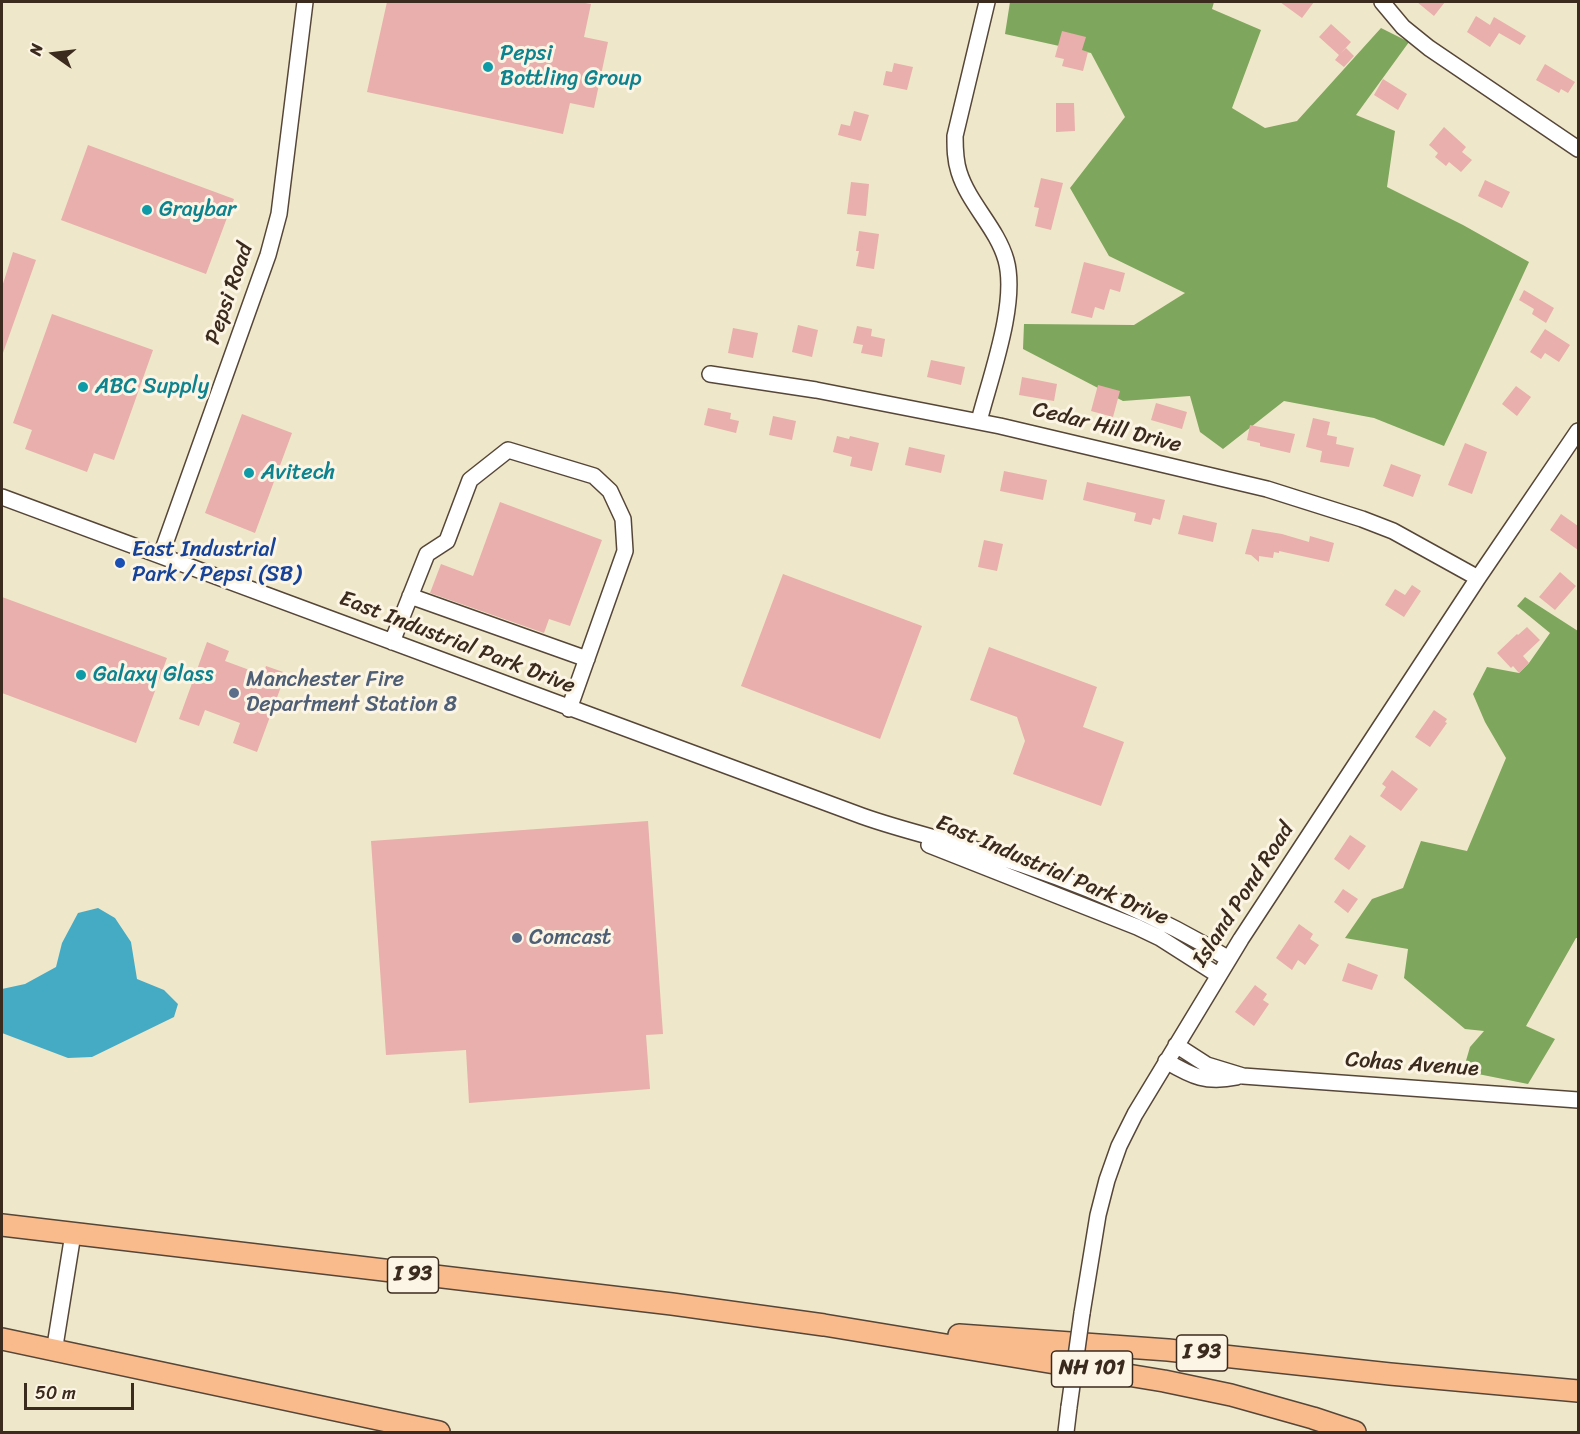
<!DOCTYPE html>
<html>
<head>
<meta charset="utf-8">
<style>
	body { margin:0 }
	#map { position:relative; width:1580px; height:1434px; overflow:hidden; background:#efe7c9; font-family:Sriracha,sans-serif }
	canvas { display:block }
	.frame { position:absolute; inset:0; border:3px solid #3b2a1e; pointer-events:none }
	.north { position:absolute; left:24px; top:24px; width:60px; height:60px; -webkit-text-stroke:4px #fcf5e5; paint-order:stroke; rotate:284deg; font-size:16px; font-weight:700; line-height:24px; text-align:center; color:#3b2a1e }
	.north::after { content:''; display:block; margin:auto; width:21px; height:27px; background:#3b2a1e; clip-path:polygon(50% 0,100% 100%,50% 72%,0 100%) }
	.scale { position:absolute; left:24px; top:1383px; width:110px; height:27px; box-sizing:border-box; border:3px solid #3b2a1e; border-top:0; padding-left:8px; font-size:18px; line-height:21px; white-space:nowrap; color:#3b2a1e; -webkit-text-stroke:4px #fcf5e5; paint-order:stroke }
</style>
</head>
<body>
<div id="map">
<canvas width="1580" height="1434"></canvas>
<div class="frame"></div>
<div class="north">N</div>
<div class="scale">50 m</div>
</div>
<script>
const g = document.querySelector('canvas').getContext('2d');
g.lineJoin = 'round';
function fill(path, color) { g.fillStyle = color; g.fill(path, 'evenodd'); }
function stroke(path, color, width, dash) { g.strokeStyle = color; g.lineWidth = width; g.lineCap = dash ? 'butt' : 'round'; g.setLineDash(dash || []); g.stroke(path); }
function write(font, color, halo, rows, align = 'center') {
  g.font = font + ' Sriracha,sans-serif'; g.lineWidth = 6; g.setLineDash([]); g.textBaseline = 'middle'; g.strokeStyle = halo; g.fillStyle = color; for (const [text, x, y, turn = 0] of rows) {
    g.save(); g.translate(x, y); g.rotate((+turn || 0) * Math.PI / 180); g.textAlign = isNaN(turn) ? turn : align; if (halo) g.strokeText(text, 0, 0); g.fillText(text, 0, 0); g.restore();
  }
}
fill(new Path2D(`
	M1010,2H1214L1212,9L1261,30L1232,108L1265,128L1297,121L1381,28L1409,42L1356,115L1395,131L1387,187L1463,225L1529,262L1444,446L1374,418L1284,401L1223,449L1200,432L1190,396L1123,401L1023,349L1024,324L1134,325L1185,293L1109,256L1070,188L1125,117L1091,53L1005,34Z
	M1525,597L1578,631V938H1576L1526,1026L1555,1039L1528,1084L1463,1071L1470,1047L1484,1031L1465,1029L1404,978L1408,949L1345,938L1372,899L1403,888L1421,841L1467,851L1506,758L1485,722L1473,694L1487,667L1519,673L1529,663L1550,633L1517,606Z`), '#7ea65d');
fill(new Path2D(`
	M98,908L115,918L131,942L137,979L164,990L178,1004L174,1017L92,1057L68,1058L2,1033V989L25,984L56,967L62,943L78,913Z`), '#45abc5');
fill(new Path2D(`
	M387,2H579L591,4L584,37L608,42L594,108L570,103L563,134L367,92Z
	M1280,2H1314L1302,18Z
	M1417,2H1445L1434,16Z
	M1476,16L1490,25L1494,17L1526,36L1520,45L1499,33L1490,47L1467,32Z
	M1331,24L1351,42L1341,53L1346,48L1354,56L1344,67L1335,60L1339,55L1319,37Z
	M1062,31L1086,37L1082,50L1088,52L1083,71L1062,66L1064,59L1055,57Z
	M894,63L913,67L907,90L883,85L886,71L892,72Z
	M1545,64L1575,82L1568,93L1561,89L1559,93L1536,80Z
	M1383,79L1407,94L1398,110L1374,95Z
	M1056,103H1074L1075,131L1056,132Z
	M854,111L869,115L861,141L838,135L841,124L850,126Z
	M1444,127L1466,147L1462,152L1472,160L1461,172L1449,162L1446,166L1435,157L1438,153L1429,145Z
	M88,145L234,199L206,274L61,220Z
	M1041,178L1063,183L1051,230L1035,226L1039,208L1034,207Z
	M1485,180L1510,192L1502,208L1478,196Z
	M851,182L869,184L866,216L847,214Z
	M859,231L879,234L874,269L856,266L859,251H856Z
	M13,252L36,260L3,353H2V287Z
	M1084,262L1125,273L1120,292L1110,289L1104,310L1095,307L1092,318L1071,313Z
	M1524,290L1554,308L1546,323L1532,314L1534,309L1519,300Z
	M52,314L153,350L114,460L94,453L87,472L25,449L32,430L13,423Z
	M798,325L818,330L812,357L792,352Z
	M857,326L872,329L871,336L885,339L882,357L861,353L863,345L853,343Z
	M733,328L758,333L753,358L728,353Z
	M1545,329L1570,345L1559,362L1545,353L1541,359L1530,352Z
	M931,360L965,367L961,385L927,377Z
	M1022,377L1057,384L1054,401L1019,395Z
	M1098,385L1120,391L1113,417L1091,411Z
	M1516,386L1531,397L1517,416L1502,404Z
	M1156,403L1187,412L1182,429L1151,420Z
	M708,408L731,413L730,419L739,421L736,433L704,425Z
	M242,414L292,433L255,533L205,513Z
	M773,416L796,421L792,440L769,435Z
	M1313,418L1330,422L1327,435L1337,437L1336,444L1354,448L1349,467L1320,462L1322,451L1306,447Z
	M1250,425L1295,434L1290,453L1260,446V443L1247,440Z
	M837,436L849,439L850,436L879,443L872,471L850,466L852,457L833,452Z
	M1465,443L1487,452L1472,494L1448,485Z
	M909,447L945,455L941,473L905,465Z
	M1391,464L1421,475L1413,497L1383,486Z
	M1004,471L1047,480L1043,500L1000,491Z
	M1087,482L1165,500L1160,520L1153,518L1151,525L1134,521L1136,513L1083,500Z
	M500,502L602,540L570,626L549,619L544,633L430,593L441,564L473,576Z
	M1561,514L1578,526V550L1550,530Z
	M1183,515L1217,523L1213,542L1178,534Z
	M1252,529L1282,534L1309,542L1310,536L1334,543L1329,562L1279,551V553L1274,552L1273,558L1259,556V562L1251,555L1245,554Z
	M984,540L1003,544L997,571L978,567Z
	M1560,572L1576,586L1555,610L1539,597Z
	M783,574L922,626L880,739L741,686Z
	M1412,585L1421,591L1404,617L1385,605L1395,589L1405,595Z
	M2,597L167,658L136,743L2,693Z
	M1527,627L1540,640L1523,656L1529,663L1519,673L1513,666L1511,668L1497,653L1517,634L1518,635Z
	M207,642L229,651L225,661L263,675L266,666L286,673L257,752L233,743L240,723L205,710L199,726L179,719Z
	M989,647L1097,687L1083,727L1124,742L1101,806L1013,774L1025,741L1017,717L970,700Z
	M1434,710L1447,719L1445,722L1447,723L1430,747L1415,737Z
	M1392,770L1418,789L1401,811L1380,796L1386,787L1382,784Z
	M648,821L663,1034L646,1035L650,1089L469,1103L466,1050L386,1055L371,841Z
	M1350,835L1366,846L1349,870L1334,859Z
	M1343,889L1358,899L1348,913L1334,902Z
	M1299,924L1313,934L1310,939L1319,945L1305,965L1298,960L1292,970L1276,958Z
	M1348,963L1378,975L1372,990L1342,981Z
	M1255,985L1267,994L1263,1000L1269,1004L1254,1026L1235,1012Z`), '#e8afac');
const minor = new Path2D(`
	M1382,2L1403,27L1429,48L1578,149
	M710,374L816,390L1000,426L1267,489L1362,519L1393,531L1478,578
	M979,421C990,378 1018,303 1006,260C997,228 969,204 959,172C955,160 955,148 955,136L987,2
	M2,497C289,601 574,712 862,816C904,831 947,840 990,854C1073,880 1154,913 1229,959
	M161,555L268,255L279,214L305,2
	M410,596L587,659
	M392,642L427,554L447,541L470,480L508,450L594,476L610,491L623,519L625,551L569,709
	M929,845L1137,927L1160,938L1218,975
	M1176,1045L1207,1065L1243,1076L1578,1100
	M1166,1061C1193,1077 1206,1083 1237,1077
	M1082,1313L1098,1215L1107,1180L1119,1146L1135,1114L1241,939L1478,578L1578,431
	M54,1352L73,1234
	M1066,1432L1069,1407`);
const highway = new Path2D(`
	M2,1225L672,1304L824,1325L1164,1381L1231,1395L1313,1418L1355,1432
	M959,1335L1168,1350L1390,1374L1578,1391
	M2,1339L439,1432`);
stroke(minor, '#564638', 18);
stroke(highway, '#564638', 24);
stroke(minor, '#fff', 15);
stroke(highway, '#fabb8c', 21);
const minorBridge = new Path2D(`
	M1069,1407L1082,1313`);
stroke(minorBridge, '#564638', 18, []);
stroke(minorBridge, '#fff', 15);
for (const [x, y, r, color] of [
	[488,67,6,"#0f9aa8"],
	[147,210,6,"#0f9aa8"],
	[83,387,6,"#0f9aa8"],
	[249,473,6,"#0f9aa8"],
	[120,563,6,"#1a4fb4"],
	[81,675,6,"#0f9aa8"],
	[234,693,6,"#5c6f8a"],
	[517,938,6,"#5c6f8a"]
]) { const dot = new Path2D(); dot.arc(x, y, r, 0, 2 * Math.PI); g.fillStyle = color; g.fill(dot); stroke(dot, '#fcf5e5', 2); }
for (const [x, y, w] of [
	[413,1275,51],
	[1202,1353,51],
	[1092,1369,81]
]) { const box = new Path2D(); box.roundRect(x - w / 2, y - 18, w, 36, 4.5); g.fillStyle = '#fcf5e5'; g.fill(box); stroke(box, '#3b2a1e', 1.5); }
write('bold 21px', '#3b2a1e', null, [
	["I 93",413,1275],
	["I 93",1202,1353],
	["NH 101",1092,1369]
]);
write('22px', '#0d838f', '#fcf5e5', [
	["Pepsi",500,54],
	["Bottling Group",500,79],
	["Graybar",159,210],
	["ABC Supply",95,387],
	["Avitech",261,473],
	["Galaxy Glass",93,675]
], 'left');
write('22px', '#3b2a1e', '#fcf5e5', [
	["Pepsi Road",230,294,-71],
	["Cedar Hill Drive",1107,428,14],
	["East Industrial Park Drive",457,643,21],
	["East Industrial Park Drive",1052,871,23],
	["Island Pond Road",1244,895,-57],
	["Cohas Avenue",1412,1065,4]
]);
write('22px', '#164399', '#fcf5e5', [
	["East Industrial",132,550],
	["Park / Pepsi (SB)",132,575]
], 'left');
write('22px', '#4e5e75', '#fcf5e5', [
	["Manchester Fire",246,680],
	["Department Station 8",246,705],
	["Comcast",529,938]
], 'left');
</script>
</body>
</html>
